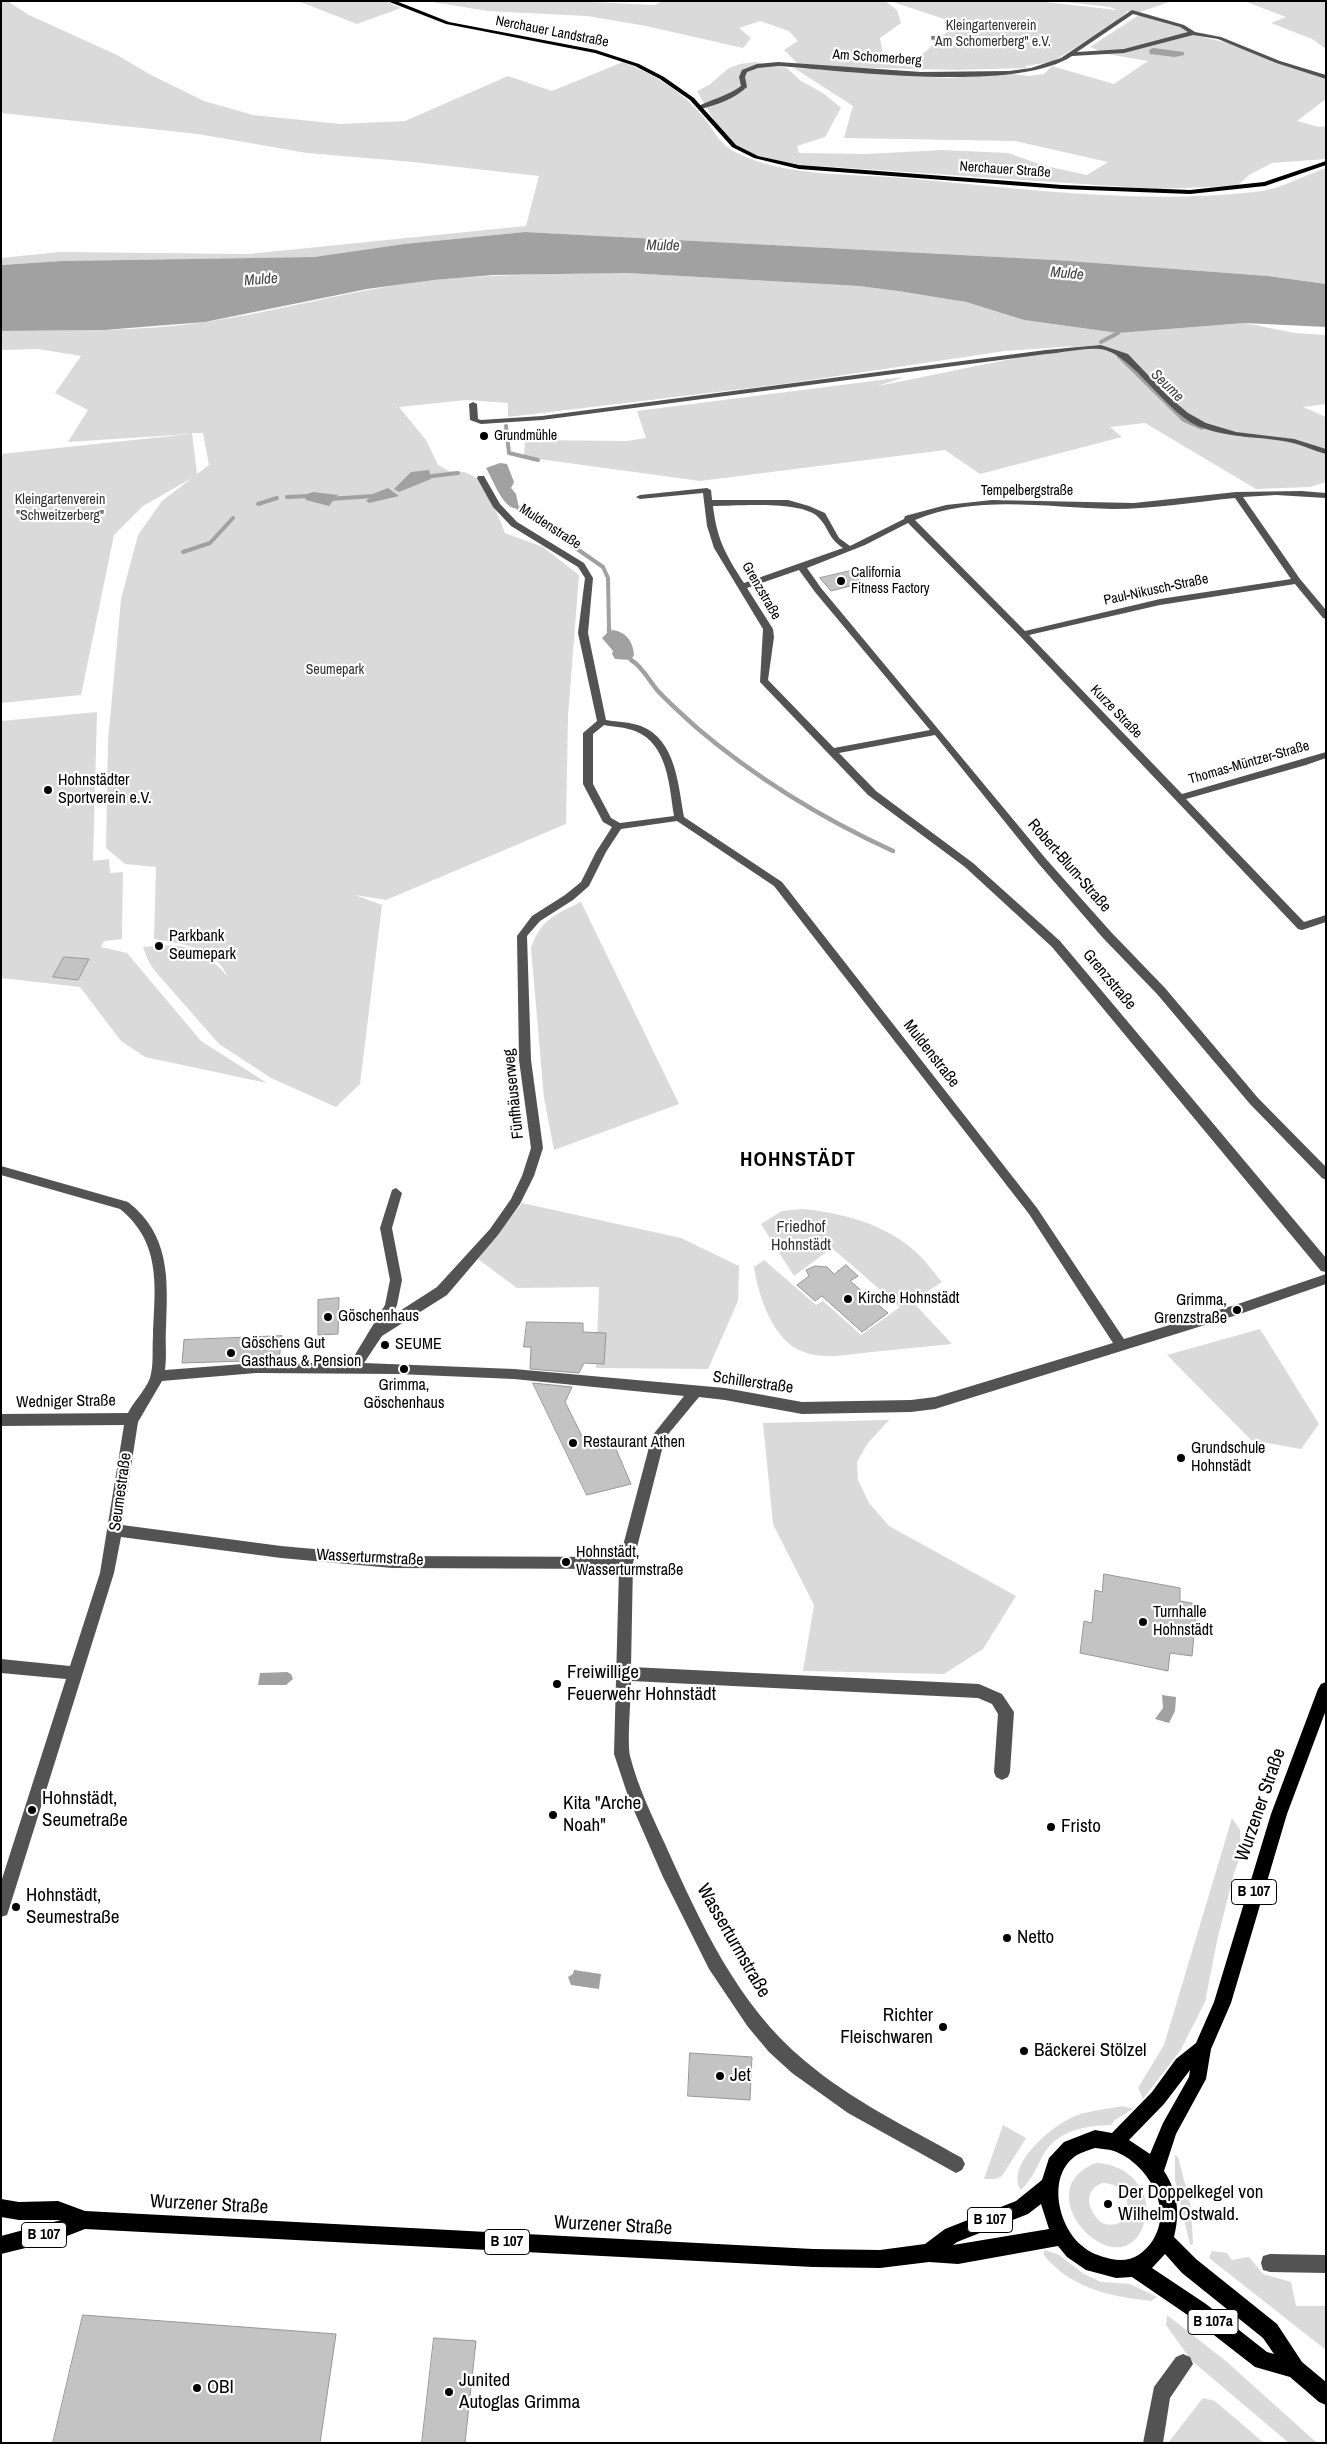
<!DOCTYPE html>
<html>
<head>
<meta charset="utf-8">
<style>
	body { margin:0 }
	#map { position:relative; width:1327px; height:2444px; overflow:hidden; background:#fff; font-family:"Archivo Narrow",sans-serif }
	canvas { display:block }
	.frame { position:absolute; inset:0; border:2px solid #000; pointer-events:none }
</style>
</head>
<body>
<div id="map">
<canvas width="1327" height="2444"></canvas>
<div class="frame"></div>
</div>
<script>
const g = document.querySelector('canvas').getContext('2d');
g.lineJoin = 'round';
function fill(path, color) { g.fillStyle = color; g.fill(path, 'evenodd'); }
function stroke(path, color, width, dash) { g.strokeStyle = color; g.lineWidth = width; g.lineCap = dash ? 'butt' : 'round'; g.setLineDash(dash || []); g.stroke(path); }
function write(font, color, halo, rows, align = 'center') {
  g.font = font + ' "Archivo Narrow",sans-serif'; g.lineWidth = 4.5; g.setLineDash([]); g.textBaseline = 'middle'; g.strokeStyle = halo; g.fillStyle = color; for (const [text, x, y, turn = 0] of rows) {
    g.save(); g.translate(x, y); g.rotate((+turn || 0) * Math.PI / 180); g.textAlign = isNaN(turn) ? turn : align; if (halo) g.strokeText(text, 0, 0); g.fillText(text, 0, 0); g.restore();
  }
}
fill(new Path2D(`
	M1,1H7L29,15L117,55L151,75L204,101L253,115L340,124L405,121L508,76L552,91L623,62C650,73 678,88 698,111C718,132 714,144 746,157C791,176 854,174 903,178C1019,188 1138,205 1254,192C1279,190 1303,176 1326,168V284L1268,276L1056,260L525,232L404,244L314,257L62,261L1,265V258L59,252L248,254L526,226L539,176L413,162L307,153L198,134L1,113Z
	M298,1H385L401,8L357,24Z
	M426,1H571L655,5L662,1H885L897,10L901,23L880,38L884,60L913,63L950,29L953,22L890,1H1036L1117,10L1110,7L1056,1H1172L1137,13L1124,11L1127,12L1115,23L1052,62L1025,66L1027,68L955,70L800,66L784,50L798,41L789,31L760,21L739,28L751,38L743,48L646,26L587,16L488,11Z
	M1244,1H1326V49L1312,39L1271,23L1286,17Z
	M1139,15L1178,26L1198,36L1232,44L1275,63L1326,79V99L1297,121L1319,127L1326,126V159L1272,163L1249,175L1237,186L1155,189L803,165C738,155 728,147 697,91L709,85L729,68L740,64L755,62L787,68L801,81L823,93L841,108L825,137L797,146L799,153L866,154L942,150L1008,153L1045,166L1087,175L1108,162L1015,141L844,138L853,106L794,68L947,78L1012,74L1029,76L1044,74L1052,66L1114,84L1148,61L1107,54L1090,47Z
	M627,273L859,286L898,291L966,302L1024,320L1118,333L1245,323L1295,333L1326,335V404L1303,407L1326,417V482L1310,487L1256,489L1145,423L1110,427L1122,437L980,474L945,450L700,481L524,457L525,440L627,441L646,438L637,411L904,377L878,386L1075,346L1005,351L784,384L508,417V403L466,400L399,407L426,440L438,465L449,471L465,472L484,482L505,533L543,547L579,575L568,716L566,824L386,900L355,895L382,905L360,1084L336,1107L271,1078L219,1044L154,970L147,958L143,947C183,943 201,945 228,977C215,947 182,944 154,939L156,867L125,864L106,848L108,741L121,599L138,535L162,501L192,478L143,506L114,535L81,695L1,703V454L191,434L68,442L88,410L55,393L81,356L38,349L1,350V331C69,330 138,332 205,322C282,311 357,288 435,280C499,274 563,274 627,273ZM192,433H203L209,465L197,474Z
	M97,712L93,861L109,859L110,873L123,872L122,939L104,941L101,947L127,953L201,1041L267,1083L145,1057L121,1041L80,987L1,978V721Z
	M581,902L679,1104L554,1150L544,1098L531,948C541,919 556,914 581,902Z
	M522,1203L681,1238L739,1266L738,1301L708,1369L596,1368L599,1287L517,1288L478,1259Z
	M802,1209C843,1213 886,1224 917,1253C926,1261 934,1273 942,1282L912,1301L952,1344C925,1347 898,1349 872,1352C850,1354 825,1360 804,1352C773,1342 758,1295 754,1267L764,1260L816,1305L823,1301L861,1335L900,1307L832,1248L794,1276L761,1224L782,1211Z
	M1260,1329L1319,1424L1301,1449L1251,1440L1167,1355Z
	M889,1420L867,1444L857,1462L858,1480L869,1503L889,1526L1016,1596L983,1649L944,1674L803,1671L814,1605L773,1524L763,1423Z
	M1232,1818L1240,1830L1241,1854L1234,1873L1217,1941L1205,2002L1180,2051L1143,2099L1138,2088L1164,2045Z
	M1123,2106L1133,2109L1115,2120L1111,2125C1081,2126 1054,2131 1040,2161C1033,2175 1032,2178 1021,2190C1004,2164 1056,2122 1078,2115C1092,2110 1109,2109 1123,2106Z
	M1003,2125L1026,2138L1002,2176L995,2179H984Z
	M1175,2155L1178,2157L1191,2207L1193,2244L1190,2245L1175,2180Z
	M1096,2163C1131,2163 1159,2198 1141,2231C1113,2285 1025,2190 1096,2163ZM1102,2183C1136,2182 1136,2235 1102,2223C1088,2212 1082,2191 1102,2183Z
	M1045,2250L1059,2255L1084,2274L1101,2282L1130,2284L1157,2297L1151,2301L1145,2300C1106,2296 1068,2286 1043,2254Z
	M1212,2251L1227,2253L1232,2260L1249,2257L1263,2274L1291,2282L1296,2306H1326V2350L1209,2258Z
	M1167,2315L1227,2362L1317,2443H1289L1192,2361L1166,2325Z
	M1203,2398L1215,2401L1264,2443H1168Z`), '#dadada');
fill(new Path2D(`
	M1153,48L1184,52V55L1175,57L1150,54L1149,50Z
	M525,232L1056,260L1268,276L1326,284V327L1245,323L1118,333L1024,320L966,302L898,291L859,286L627,273L494,275L434,280L367,289L205,322L104,330L1,331V265L62,261L314,257L404,244Z
	M500,463L507,464L514,482L511,488L516,494L519,508C504,513 492,477 486,468Z
	M429,470L431,479L399,492L394,489L411,472Z
	M388,488L399,496L369,503L366,501L375,493Z
	M313,492L338,495L329,506L306,500L304,495Z
	M614,630C627,633 633,642 634,655L631,660L615,659L612,654L613,651L602,638L609,631Z
	M287,1672L291,1674L293,1679L286,1685H258L260,1673Z
	M1162,1695L1176,1697L1175,1711L1169,1723L1155,1719L1163,1708Z
	M574,1970L601,1974L599,1989L571,1985L568,1977L573,1974Z`), '#a1a1a1');
stroke(new Path2D(`
	M1101,342L1118,333
	M1119,356L1184,420L1202,428
	M506,426L509,453L538,460
	M424,477L458,473
	M287,497L310,496
	M329,499L374,496
	M258,504L277,498
	M518,508L603,567L608,578L609,629
	M183,552L210,543L233,518`), '#a1a1a1', 4);
stroke(new Path2D(`
	M609,628V631
	M631,660C642,666 650,682 658,691C670,704 684,716 697,728C757,779 821,818 893,851`), '#a1a1a1', 4.5);
const building = new Path2D(`
	M850,571L862,583L831,591L820,578Z
	M64,957L89,959L78,980L53,977Z
	M846,1265L858,1276L850,1281L888,1313L862,1332L822,1296L815,1301L797,1285L809,1276L806,1270L815,1266L827,1267L834,1274Z
	M339,1298L338,1334L318,1335V1300Z
	M527,1322L583,1323V1332L606,1333L604,1364L584,1363L579,1373L530,1369L531,1347H524Z
	M282,1336L279,1360L182,1363L184,1340Z
	M533,1383L572,1387L565,1402L587,1446L612,1440L631,1484L587,1495Z
	M1104,1574L1180,1588V1601L1197,1604L1192,1656L1170,1653L1168,1671L1080,1653L1084,1621L1092,1623L1095,1590L1102,1592Z
	M690,2053L752,2057L750,2100L688,2096Z
	M83,2315L336,2334L320,2443H53Z
	M434,2338L476,2341L465,2443H422Z`);
fill(building, '#c3c3c3');
stroke(building, '#979797', 1);
fill(new Path2D(`
	M1132,10L1184,25L1195,32L1221,37L1280,61L1326,75V79L1276,63L1218,39L1193,35L1124,53L1072,56C1017,93 846,71 778,66L758,68L747,72L745,77L747,87C734,99 717,105 700,109L697,107C711,99 726,97 741,86L739,77L742,70L757,64L778,62L921,72L1009,71L1031,68L1061,58ZM1133,14L1180,27L1188,32L1124,49L1077,52Z
	M1101,345L1128,354L1168,396L1188,413L1206,423L1236,432L1294,439L1326,449V454C1315,451 1304,446 1293,443C1263,436 1230,439 1200,427C1164,412 1131,351 1099,349C1082,348 1063,353 1046,354L542,420L481,424L470,420L469,404L473,402L477,404L478,419L481,420L542,416L1046,350Z
	M478,476H484L500,504L517,522L584,563L593,578L588,633L606,720C618,722 630,722 641,726C676,740 678,784 684,817L782,882L1037,1208L1124,1339L1235,1305L1326,1274V1284L1237,1315L935,1409L911,1412L802,1414L725,1400L699,1397L665,1438L633,1563L631,1667L979,1684L1002,1694L1014,1712L1010,1772L1008,1777L1002,1780L996,1777L994,1772L998,1714L992,1704L978,1698L631,1681C631,1700 627,1740 630,1756C638,1787 652,1816 665,1844C700,1922 738,2006 805,2061C852,2101 909,2128 962,2158L965,2164L962,2170L956,2173L848,2113L792,2073L769,2052L748,2027L709,1969L663,1877L629,1799L614,1754L619,1569L392,1568L281,1558L121,1537L114,1573L9,1909L7,1915L1,1917V1882L66,1679L1,1673V1659L70,1666L100,1573L124,1425L1,1426V1414L128,1413C134,1401 145,1391 150,1378C154,1364 152,1350 153,1336C155,1287 162,1243 120,1209L1,1175V1166L128,1202C170,1235 168,1278 166,1328C165,1342 167,1356 165,1370L256,1363H350L385,1305L390,1280L380,1228L392,1190L396,1188L402,1193L392,1228L402,1280L397,1305L392,1316L437,1287L490,1229L511,1199L522,1176L531,1148L519,1060L517,936L532,916L565,895L581,882L596,852L612,827L603,822L583,784V733L597,721L578,633L585,578L578,567L511,526L493,507L477,478ZM604,725C614,727 625,727 635,731C668,744 669,785 674,816L620,823L611,818L593,784V734ZM677,821L774,886L1029,1214L1113,1343L935,1397L911,1400L802,1402L725,1388L514,1369L364,1363L382,1336L447,1295L498,1235L520,1204L534,1176L543,1148L531,1060L527,936L540,921L573,900L589,886L606,852L621,829ZM256,1373L398,1374L514,1379L684,1396L652,1436L620,1557L392,1556L281,1546L122,1525L138,1422L162,1381Z
	M707,488L711,490L712,500H788L809,506L825,513L839,538L850,546L904,519L905,516L946,505L992,500L1134,503L1236,492L1301,491L1326,493V498L1276,495L1243,497L1300,579L1326,610V619L1323,618L1295,584L1160,605L1029,635L1182,794L1326,752V758L1306,765L1186,799L1304,922L1326,915V922L1302,930L1298,929L1020,636L908,523L865,545L807,568L821,588L1046,859L1111,932L1165,988L1258,1098L1326,1167V1180L1322,1178L1250,1104L1157,994L1103,938L1038,863L935,735L839,753L876,791L973,863L1060,941L1326,1258V1272L1321,1271L1052,947L965,867L868,795L760,682L763,629L714,548L707,526L703,493L640,499L636,497L640,495ZM1235,498L1291,579L1160,599L1025,631L915,520C977,494 1048,508 1113,509C1154,509 1194,502 1235,498ZM713,506C736,506 804,500 819,518C830,530 828,538 843,548L744,583C726,555 717,540 713,506ZM799,570L815,592L930,730L834,748L768,680L774,637L773,629L747,588Z
	M1270,2254L1326,2255V2273L1270,2272L1263,2270L1261,2263L1263,2256Z
	M1183,2354L1190,2357L1193,2364L1170,2398L1163,2443H1143L1154,2387L1176,2357Z`), '#535353');
fill(new Path2D(`
	M387,1H396L449,22L596,50L639,64L664,77L694,98L736,145L758,156L799,165L1062,185L1190,190L1264,182L1326,161V165L1265,186L1190,194L1062,189L799,169L754,158L732,147L690,100L660,79L635,66L595,53L446,24Z
	M1326,1682V1710L1287,1814L1231,2003L1211,2049L1206,2079L1176,2134L1164,2171C1178,2192 1180,2214 1174,2237L1196,2259L1277,2324L1302,2362L1326,2382V2405L1319,2402L1290,2377L1255,2367L1192,2318L1132,2277L1116,2278L1086,2270L1067,2257L1058,2246L958,2264L929,2262L880,2268L813,2267L85,2229L54,2241L1,2254V2236L61,2220H19L1,2217V2199L19,2202L58,2201L85,2211L813,2249L880,2250L925,2244L945,2229L1016,2201L1042,2180L1049,2158L1064,2142L1095,2130L1112,2133L1152,2092L1176,2059L1196,2043L1214,2002L1271,1814L1318,1689L1321,1684ZM1190,2070L1189,2077L1163,2123L1150,2154L1129,2140L1164,2104ZM1095,2148C1101,2149 1108,2149 1114,2151C1147,2163 1174,2208 1153,2240C1143,2255 1130,2263 1111,2259C1099,2256 1090,2253 1081,2245C1057,2224 1047,2174 1077,2155C1082,2152 1089,2150 1095,2148ZM1041,2204L1049,2229L953,2245L957,2242L1028,2214ZM1165,2254L1182,2273L1263,2338L1274,2354L1267,2352L1206,2304L1152,2268Z`), '#000');
for (const [x, y, r, color] of [
	[484,436,5,"#000"],
	[841,581,5,"#000"],
	[48,790,5,"#000"],
	[159,946,5,"#000"],
	[848,1299,5,"#000"],
	[1237,1310,5,"#000"],
	[328,1317,5,"#000"],
	[385,1345,5,"#000"],
	[231,1353,5,"#000"],
	[404,1369,5,"#000"],
	[573,1443,5,"#000"],
	[1181,1458,5,"#000"],
	[566,1562,5,"#000"],
	[1143,1622,5,"#000"],
	[557,1684,5,"#000"],
	[32,1810,5,"#000"],
	[553,1815,5,"#000"],
	[1051,1827,5,"#000"],
	[16,1907,5,"#000"],
	[1007,1938,5,"#000"],
	[943,2027,5,"#000"],
	[1024,2051,5,"#000"],
	[720,2076,5,"#000"],
	[1108,2204,5,"#000"],
	[197,2388,5,"#000"],
	[449,2392,5,"#000"]
]) { const dot = new Path2D(); dot.arc(x, y, r, 0, 2 * Math.PI); g.fillStyle = color; g.fill(dot); stroke(dot, '#fff', 2); }
write('14px', '#313131', '#fff', [
	["Kleingartenverein",991,26],
	["\"Am Schomerberg\" e.V.",991,42],
	["Kleingartenverein",60,500],
	["\"Schweitzerberg\"",60,516],
	["Seumepark",335,670]
]);
write('14px', '#000', '#fff', [
	["Nerchauer Landstraße",552,32,11],
	["Am Schomerberg",877,58,4],
	["Nerchauer Straße",1005,170,4],
	["Tempelbergstraße",1027,491],
	["Muldenstraße",550,527,33],
	["Paul-Nikusch-Straße",1156,590,-12],
	["Grenzstraße",761,591,60],
	["Kurze Straße",1116,712,46],
	["Thomas-Müntzer-Straße",1249,763,-16]
]);
write('14px', '#000', '#fff', [
	["Grundmühle",494,436],
	["California",851,573],
	["Fitness Factory",851,589]
], 'left');
write('italic 15px', '#424242', '#fff', [
	["Mulde",663,246,1],
	["Mulde",1067,274,5],
	["Mulde",261,280,-4],
	["Seume",1167,386,44]
]);
for (const [x, y, w] of [
	[1254,1892,45],
	[990,2220,45],
	[44,2235,45],
	[507,2242,45],
	[1213,2322,50]
]) { const box = new Path2D(); box.roundRect(x - w / 2, y - 12.5, w, 25, 4); g.fillStyle = '#fff'; g.fill(box); stroke(box, '#000', 1); }
write('bold 15px', '#000', null, [
	["B 107",1254,1892],
	["B 107",990,2220],
	["B 107",44,2235],
	["B 107",507,2242],
	["B 107a",1213,2322]
]);
write('16px', '#000', '#fff', [
	["Hohnstädter",58,781],
	["Sportverein e.V.",58,799],
	["Parkbank",169,937],
	["Seumepark",169,955],
	["Kirche Hohnstädt",858,1299],
	["Grimma,",1227,1301,"right"],
	["Grenzstraße",1227,1319,"right"],
	["Göschenhaus",338,1317],
	["Göschens Gut",241,1344],
	["Gasthaus & Pension",241,1362],
	["SEUME",395,1345],
	["Grimma,",404,1386,"center"],
	["Göschenhaus",404,1404,"center"],
	["Restaurant Athen",583,1443],
	["Grundschule",1191,1449],
	["Hohnstädt",1191,1467],
	["Hohnstädt,",576,1553],
	["Wasserturmstraße",576,1571],
	["Turnhalle",1153,1613],
	["Hohnstädt",1153,1631]
], 'left');
write('16px', '#000', '#fff', [
	["Robert-Blum-Straße",1069,866,49],
	["Grenzstraße",1109,980,50],
	["Muldenstraße",931,1054,52],
	["Fünfhäuserweg",514,1094,-96],
	["Schillerstraße",753,1383,8],
	["Wedniger Straße",66,1402,-1],
	["Seumestraße",121,1492,-82],
	["Wasserturmstraße",370,1558,3]
]);
write('16px', '#313131', '#fff', [
	["Friedhof",801,1228],
	["Hohnstädt",801,1246]
]);
write('19px', '#000', '#fff', [
	["Freiwillige",567,1673],
	["Feuerwehr Hohnstädt",567,1695],
	["Hohnstädt,",42,1799],
	["Seumetraße",42,1821],
	["Kita \"Arche",563,1804],
	["Noah\"",563,1826],
	["Fristo",1061,1827],
	["Hohnstädt,",26,1896],
	["Seumestraße",26,1918],
	["Netto",1017,1938],
	["Richter",933,2016,"right"],
	["Fleischwaren",933,2038,"right"],
	["Bäckerei Stölzel",1034,2051],
	["Jet",730,2076],
	["Der Doppelkegel von",1118,2193],
	["Wilhelm Ostwald.",1118,2215],
	["Junited",459,2381],
	["Autoglas Grimma",459,2403],
	["OBI",207,2388]
], 'left');
write('19px', '#000', '#fff', [
	["Wurzener Straße",1261,1805,-71],
	["Wasserturmstraße",733,1941,60],
	["Wurzener Straße",209,2205,3],
	["Wurzener Straße",613,2226,3]
]);
g.letterSpacing = '1px';
write('bold 21px', '#000', '#fff', [
	["HOHNSTÄDT",798,1160]
]);
g.letterSpacing = '0px';
</script>
</body>
</html>
